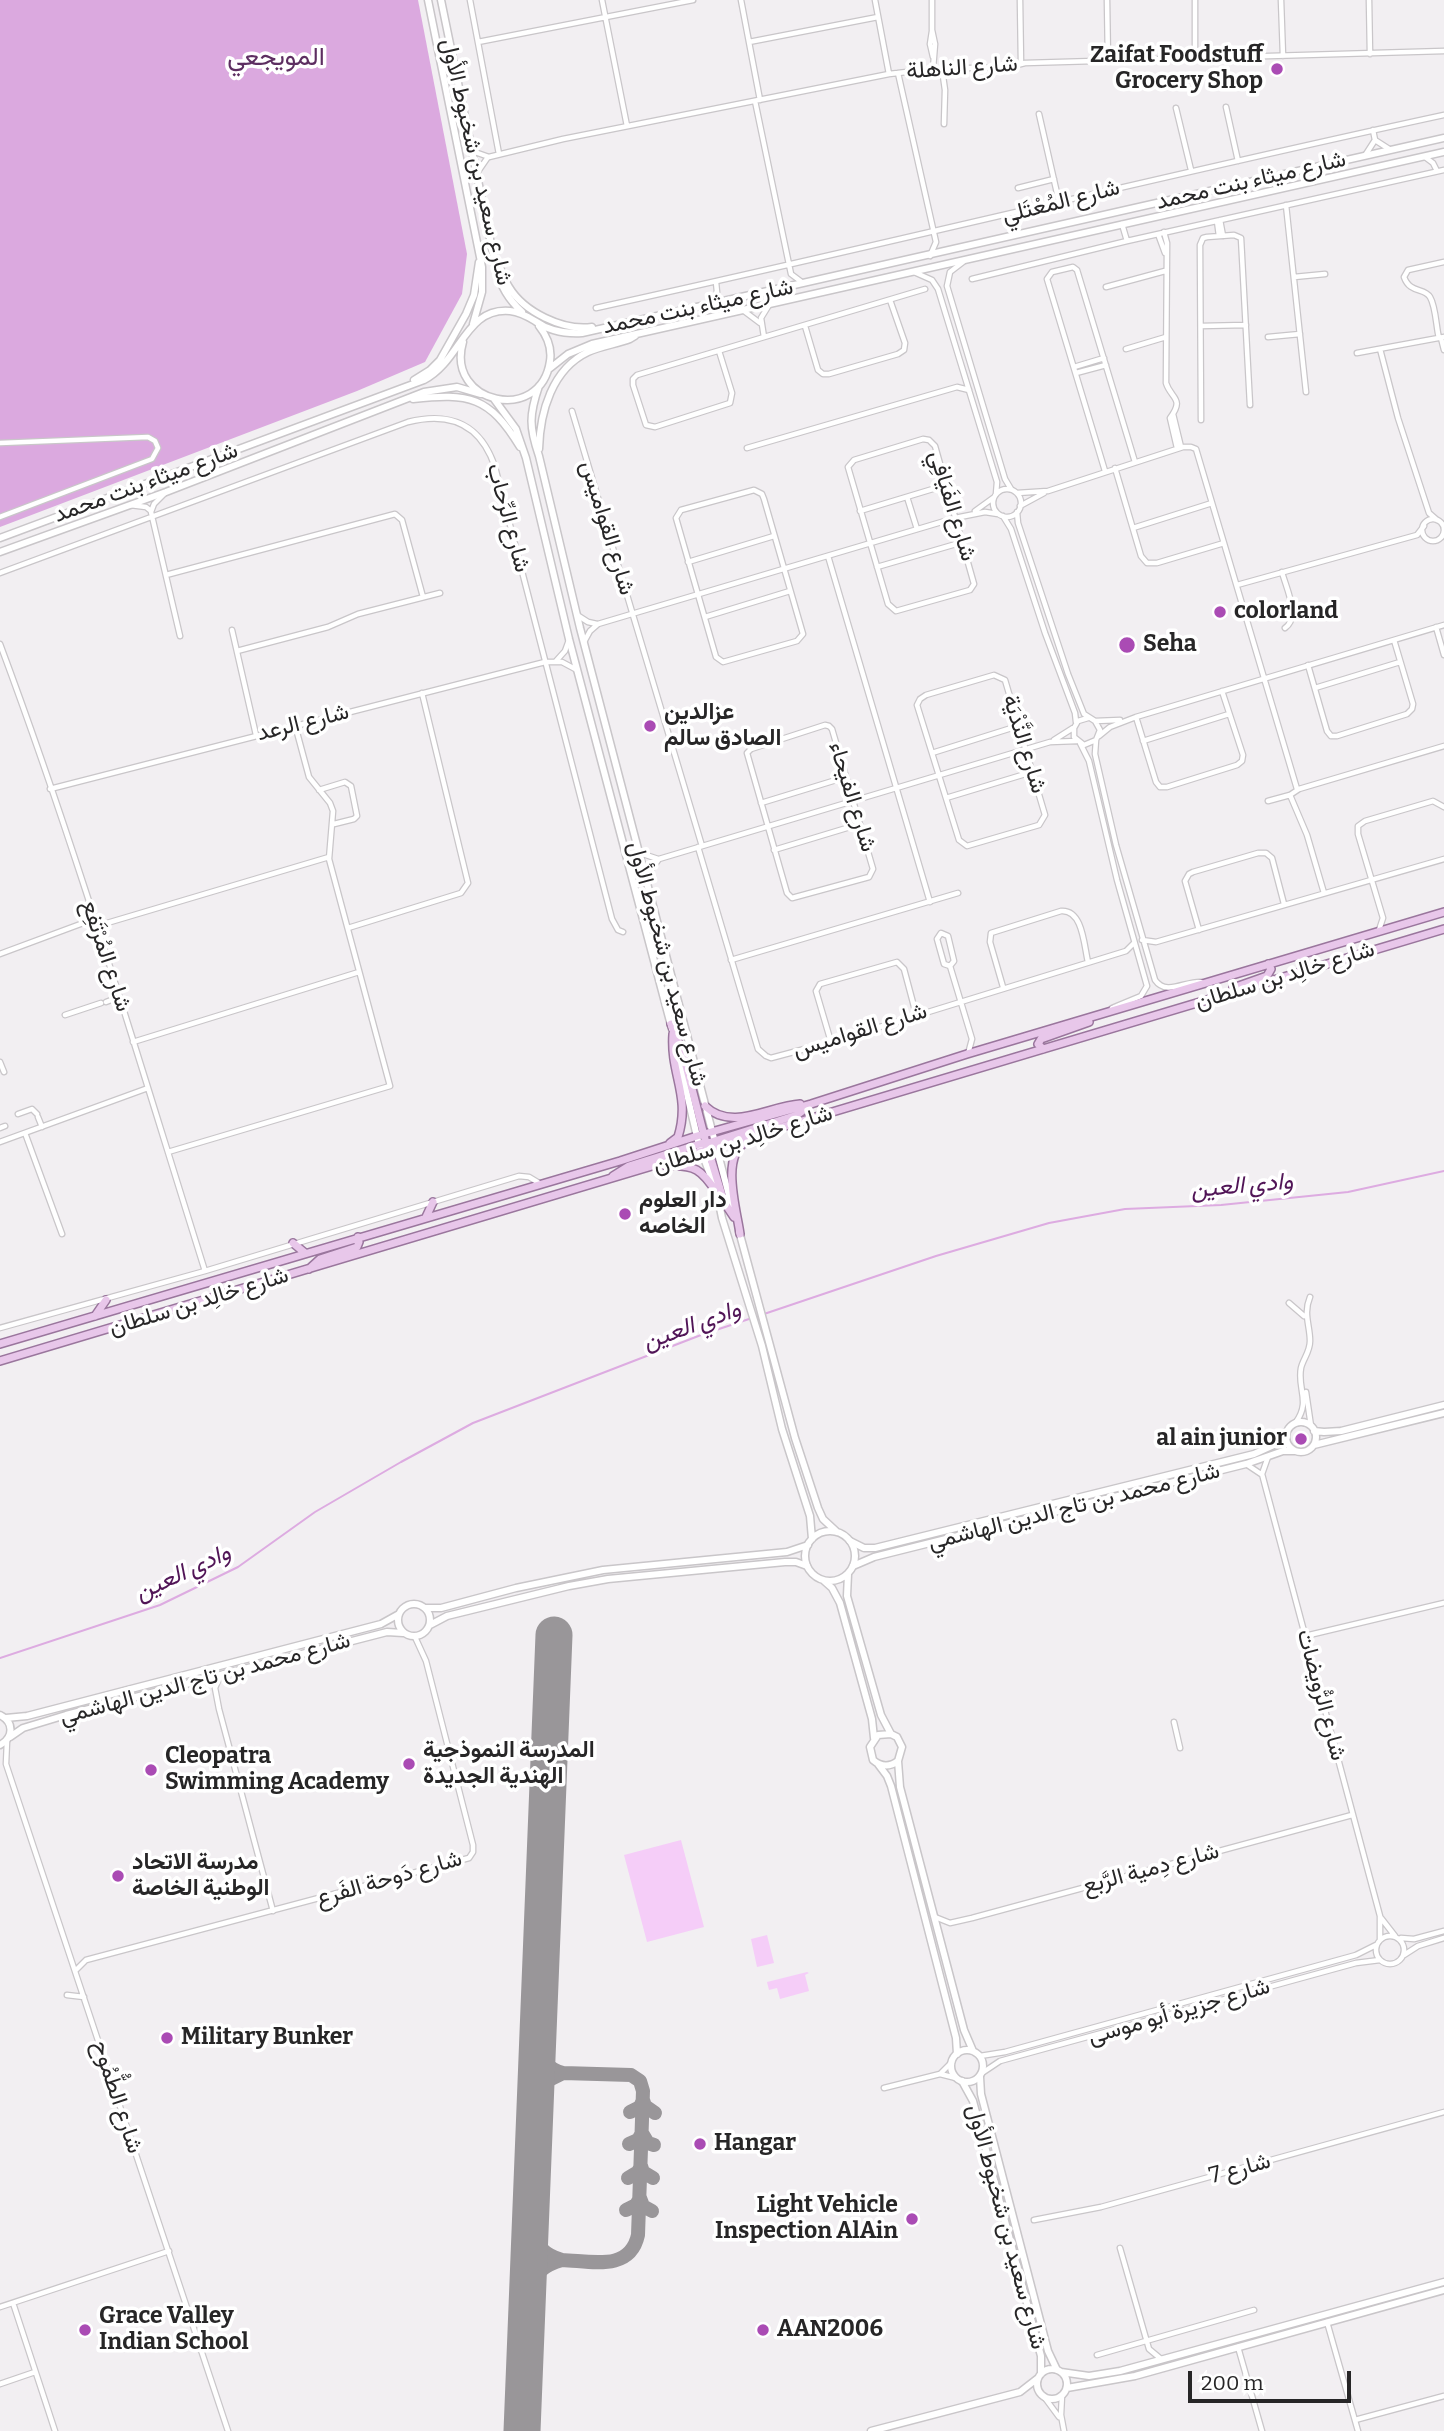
<!DOCTYPE html>
<html>
<head>
<meta charset="utf-8">
<style>
	body { margin:0 }
	#map { position:relative; width:1444px; height:2431px; overflow:hidden; background:#f2eff2; font-family:Bitter,serif }
	canvas { display:block }
	.scale { position:absolute; left:1188px; top:2371px; width:163px; height:32px; box-sizing:border-box; border:4px solid #272627; border-top:0; padding-left:9px; font-size:21px; line-height:24px; white-space:nowrap; color:#272627; -webkit-text-stroke:5px #fff; paint-order:stroke }
</style>
</head>
<body>
<div id="map">
<canvas width="1444" height="2431"></canvas>
<div class="scale">200 m</div>
</div>
<script>
const g = document.querySelector('canvas').getContext('2d');
g.lineJoin = 'round';
function fill(path, color) { g.fillStyle = color; g.fill(path, 'evenodd'); }
function stroke(path, color, width, dash) { g.strokeStyle = color; g.lineWidth = width; g.lineCap = dash ? 'butt' : 'round'; g.setLineDash(dash || []); g.stroke(path); }
function write(font, color, halo, rows, align = 'center') {
  g.font = font + ' Bitter,Vazirmatn,serif'; g.lineWidth = 7; g.setLineDash([]); g.textBaseline = 'middle'; g.strokeStyle = halo; g.fillStyle = color; for (const [text, x, y, turn = 0] of rows) {
    g.save(); g.translate(x, y); g.rotate((+turn || 0) * Math.PI / 180); g.textAlign = isNaN(turn) ? turn : align; if (halo) g.strokeText(text, 0, 0); g.fillText(text, 0, 0); g.restore();
  }
}
fill(new Path2D(`
	M681,1840L704,1927L647,1942L624,1855Z
	M767,1935L774,1963L757,1967L751,1939Z
	M807,1972L809,1973L805,1975L809,1991L780,1999L777,1988L769,1990L767,1982Z`), '#f5cdf8');
fill(new Path2D(`
	M0,0H418L467,254L462,294L425,362L357,391L0,527Z`), '#dba9df');
stroke(new Path2D(`
	M764,1314L936,1256L1049,1223L1125,1209L1221,1205L1348,1192L1444,1171
	M0,1658L160,1605L238,1567L315,1512L401,1462L473,1423L701,1335L752,1318`), '#ddabe1', 2);
stroke(new Path2D(`
	M536,2098L543,2083L563,2073C548,2069 542,2061 538,2046
	M630,2112L640,2107L643,2100L645,2106L655,2113
	M629,2144L638,2140L642,2133L648,2143L654,2145
	M628,2178L638,2172L641,2166L643,2172L653,2178
	M626,2210L636,2205L640,2198L643,2206L652,2211
	M562,2260C591,2261 630,2272 638,2235L643,2091L640,2081L631,2075L563,2073
	M528,2290C535,2273 544,2265 562,2260C544,2255 535,2245 530,2226`), '#999699', 14);
stroke(new Path2D(`
	M522,2431L554,1635`), '#999699', 37);
const minor = new Path2D(`
	M470,0L499,154
	M602,0L627,126
	M741,0L760,100
	M875,0L889,74
	M932,0V30L935,44L933,69
	M1020,0L1021,64
	M1107,0L1108,61
	M1195,0V58
	M1281,0L1283,56
	M1369,0L1370,54
	M932,31L930,44L933,57
	M478,42L693,0
	M749,42L878,17
	M942,69L945,90L944,124
	M898,73L936,242L930,256
	M755,101L791,274L803,283
	M1226,107L1238,161
	M1176,108L1191,170
	M1039,114L1059,202
	M1375,140L1389,149
	M472,151L489,157L563,139L889,74L933,69L1009,67L1025,63L1444,51
	M1366,154L1375,140L1373,130
	M1425,157L1433,163L1437,171
	M477,173L488,157
	M1018,188L1054,179
	M1286,205L1306,392
	M1220,220L1223,236
	M1217,221L1219,236
	M1122,224L1127,241
	M1164,232L1167,243L1166,383C1171,399 1185,398 1170,418L1177,448
	M1158,234L1165,253
	M963,262L950,272L947,286L1005,479L1011,489
	M914,272L932,280L938,289L997,482L996,494
	M1294,277L1325,274
	M972,279L1127,241L1444,170
	M1106,287L1165,271
	M712,304L717,292L716,282
	M596,308C879,246 1161,176 1444,115
	M744,311L760,323
	M805,326L818,370L823,374H829L898,354L904,350L905,343L890,300
	M1201,326L1246,325
	M764,337L761,318L769,305
	M1268,337L1300,334
	M1439,338C1436,327 1436,307 1430,297C1424,287 1410,294 1404,277L1408,270L1444,262
	M1441,338L1444,350
	M1126,349L1166,337
	M1380,349L1398,418L1429,513L1437,520
	M719,351L732,393L730,403L655,427L646,425L633,385V379L637,375L925,289
	M1357,353L1444,337
	M1074,367L1104,358
	M1076,373L1106,365
	M572,411L702,846
	M1173,414L1181,447
	M1201,420L1200,245L1203,238L1207,237L1234,235L1241,238L1250,405
	M923,439L929,440L935,446L974,584L970,590L896,611L888,604L848,467L854,460Z
	M0,443L148,437L155,441L158,448L152,459L0,517
	M747,448L957,387L969,390
	M1115,468L1141,556L1147,563H1157L1224,543
	M1105,471L1047,279L1052,272L1073,267L1077,270L1135,462
	M993 503a14 14 0 1 1 28 0a14 14 0 1 1-28 0Z
	M754,490L762,494L764,499L803,634L797,641L723,662L716,657L676,518L681,510Z
	M166,492L154,504L151,512L180,636
	M1017,493L1048,491L1183,447H1191L1196,449L1297,789
	M907,497L917,529
	M130,505L146,507L151,511
	M1020,506L1044,493
	M860,511L946,485
	M975,511L993,498
	M1017,512L1018,523L1068,674L1084,714L1095,721L1100,730L1096,740L1084,745L1074,737V728L1078,721L1088,718
	M1003,516L1011,529L1045,633L1075,713L1076,722
	M1422 530a11 11 0 1 1 22 0a11 11 0 1 1-22 0Z
	M1133,528L1212,503
	M828,556L930,902
	M688,562L774,536
	M877,567L963,542
	M1282,572C1286,588 1301,617 1285,628
	M0,573L408,422C451,411 481,425 495,467L612,919L618,930L623,932
	M166,575L395,514L402,520L423,597
	M1237,585L1417,535L1424,526
	M577,615L588,622L597,624
	M705,617L790,591
	M1436,627L1444,655
	M232,630L256,735
	M584,642L590,631L598,624L955,518L985,512L998,514
	M0,644C77,850 139,1061 205,1271
	M237,651L328,627L358,614L440,593
	M556,661L565,651L569,640
	M1308,665L1327,731L1331,736H1337L1407,714L1412,709L1413,704L1394,640
	M994,675L1005,680L1045,815L1039,825L967,846L959,840L917,705L920,699L926,695Z
	M1315,688L1400,662
	M1136,717L1156,782L1160,787H1167L1237,765L1242,761L1243,755L1222,691
	M1095,721L1120,720
	M825,725L829,726L832,729L873,869L869,877L792,898L787,893L747,753L751,749Z
	M1099,736L1110,727L1136,717L1444,625
	M1054,740L1073,728
	M1096,740L1095,754L1116,845L1155,980C1166,996 1185,981 1201,982
	M1143,741L1229,714
	M1080,743L1089,761L1117,880L1147,986L1141,996L1112,1008
	M932,753L1018,726
	M50,789L545,662H562L577,670
	M319,790L345,782L351,786L357,816L354,819L334,824
	M1290,795L1307,835L1324,893
	M946,798L1032,772
	M1268,801L1290,795L1299,789L1444,746
	M761,803L846,777
	M698,847L758,1049L766,1056L771,1058L831,1042L1126,951L1134,943
	M774,850L860,824
	M640,853L658,859
	M646,877L659,859L1050,742L1077,741
	M97,926L329,857
	M348,928L461,893L468,883L422,693
	M1199,930L1185,881L1189,874L1193,872L1258,853H1266L1272,858L1284,904
	M1379,930L1383,918L1358,834V826L1365,821L1433,801L1444,807
	M941,933L948,936L954,961L950,966L944,964L937,939Z
	M1142,940L1156,942L1444,859
	M0,954L94,919
	M731,960L958,893
	M950,966L972,1039L968,1054
	M1003,987L990,942L991,933L1061,911C1083,909 1084,946 1088,962
	M106,1002L119,997
	M65,1015L101,1003
	M133,1042L359,972
	M831,1042L816,991L820,984L897,962L904,969L916,1014
	M0,1062L4,1072
	M18,1114L32,1109L37,1114
	M38,1117L42,1127
	M0,1128L5,1126
	M25,1133L62,1234
	M0,1142L148,1088
	M168,1152L390,1086L329,859L333,811L330,803L309,777L295,725
	M1289,1303L1304,1316
	M0,1328L205,1271L519,1176L529,1177L539,1183
	M1306,1392L1311,1426
	M1296,1422C1311,1401 1297,1389 1301,1368C1303,1359 1310,1352 1310,1341C1310,1325 1303,1314 1310,1297
	M1268,1457L1262,1474L1380,1916V1939
	M1246,1464L1261,1474
	M1305,1636L1444,1603
	M220,1676L215,1688L219,1709L273,1911
	M1174,1722L1180,1748
	M7,1741L6,1764L228,2431
	M935,1917L950,1923L972,1918L1352,1815
	M1381,1918L1395,1936
	M1376 1950a14 14 0 1 1 28 0a14 14 0 1 1-28 0Z
	M1401,1938L1414,1939L1444,1931
	M1404,1955L1418,1946L1444,1938
	M75,1971L86,1960L469,1858L473,1852V1845L426,1661L415,1637
	M67,1995L84,1997
	M980,2056L1005,2052L1356,1955L1376,1945
	M941,2073L952,2062
	M982,2073L1000,2061L1356,1963L1380,1960
	M884,2088L940,2074L956,2078
	M1034,2220L1101,2207L1444,2112
	M1120,2248L1149,2349L1161,2359
	M13,2303L55,2431
	M0,2307L169,2251
	M1327,2322L1358,2431
	M1238,2347L1262,2431
	M1097,2355L1254,2310
	M0,2384L35,2372
	M1062,2395L1061,2415L1064,2431
	M1045,2398L1059,2417
	M1355,2420L1444,2396`);
const tertiary = new Path2D(`
	M1286 1437a15 15 0 1 1 30 0a15 15 0 1 1-30 0Z
	M1314,1431L1324,1432L1341,1431L1444,1405
	M1314,1445L1444,1413
	M850,1541L864,1548H875L1254,1454L1276,1444L1286,1433
	M853,1566L874,1557L1246,1464L1283,1451H1295
	M398 1620a16 16 0 1 1 32 0a16 16 0 1 1-32 0Z
	M425,1608H441L516,1588L603,1570L787,1552L808,1545
	M430,1625L447,1616L569,1586L608,1579L785,1562H796L807,1566
	M0,1715C14,1722 14,1737 0,1745
	M6,1718L27,1716L381,1624L399,1614
	M10,1737L23,1728L66,1715L387,1632L403,1633
	M980,2077L981,2094L1048,2351L1057,2370
	M962,2081L973,2101L1041,2356V2374
	M1037 2384a15 15 0 1 1 30 0a15 15 0 1 1-30 0Z
	M1061,2372L1089,2376L1120,2371L1444,2282
	M1067,2388L1135,2376L1444,2290
	M871,2431L1020,2392L1038,2378`);
const secondary = new Path2D(`
	M428,0L482,267V292L473,324
	M441,0L496,268C501,287 508,299 522,312
	M497,261C501,269 504,279 509,287C524,312 563,331 592,327
	M463,342C445,404 541,425 550,361C552,348 547,336 539,326
	M549,369L568,354L592,344L1444,152
	M414,380L430,370L440,360L466,314L474,295L479,262
	M539,386C529,415 529,427 539,456L580,628L732,1207
	M413,399C469,393 489,396 520,447
	M494,399L516,429L526,458L569,639L672,1029
	M539,449C540,412 552,369 588,352C601,346 617,344 630,339L635,336
	M0,538L424,380C461,361 465,307 510,311C520,312 527,316 535,321C549,331 565,334 582,333L1444,138
	M0,552L166,492L424,392L457,387L481,394
	M675,1043L699,1145L717,1193L722,1218L762,1346L782,1429L810,1516L812,1539
	M739,1231L795,1438L818,1508L823,1519L837,1532
	M805 1556a25 25 0 1 1 50 0a25 25 0 1 1-50 0Z
	M848,1574L847,1596L881,1715L891,1734L897,1737L902,1747L898,1761C890,1767 881,1767 873,1760L870,1747L878,1735L891,1734
	M823,1580L832,1588L840,1603L872,1719L874,1738
	M898,1761L900,1787L964,2030L973,2051
	M878,1764L887,1776L891,1786L956,2038L957,2054
	M951 2066a16 16 0 1 1 32 0a16 16 0 1 1-32 0Z`);
const primary = new Path2D(`
	M1233,988L1267,976L1271,969L1268,964
	M671,1024L683,1054L706,1143L716,1147
	M1043,1049L1038,1044L1041,1039L1089,1022
	M705,1106C732,1132 769,1106 800,1104
	M670,1143L678,1137C691,1095 670,1075 673,1034
	M705,1144L797,1115L808,1107
	M707,1146L724,1202L734,1217
	M666,1166C695,1164 702,1170 717,1193
	M613,1176L629,1166L706,1142
	M426,1217L433,1202
	M740,1234C737,1211 720,1156 746,1142
	M293,1243L305,1253
	M309,1269L320,1259L357,1247L359,1242L358,1237
	M95,1316L106,1300
	M0,1344L620,1161L697,1136L811,1104L967,1054L1444,912
	M0,1361L1444,929`);
stroke(minor, '#c9c6c9', 7);
stroke(tertiary, '#c9c6c9', 9);
stroke(secondary, '#c9c6c9', 9);
stroke(primary, '#9a769d', 10);
stroke(minor, '#fff', 4.5);
stroke(tertiary, '#fff', 6);
stroke(secondary, '#fff', 6);
stroke(primary, '#e8c7ea', 7);
for (const [x, y, r, color] of [
	[1277,69,7,"#aa4bb4"],
	[1220,612,7,"#aa4bb4"],
	[1127,645,9,"#aa4bb4"],
	[650,726,7,"#aa4bb4"],
	[625,1214,7,"#aa4bb4"],
	[1301,1439,7,"#aa4bb4"],
	[409,1764,7,"#aa4bb4"],
	[151,1770,7,"#aa4bb4"],
	[118,1876,7,"#aa4bb4"],
	[167,2038,7,"#aa4bb4"],
	[700,2144,7,"#aa4bb4"],
	[912,2219,7,"#aa4bb4"],
	[85,2330,7,"#aa4bb4"],
	[763,2330,7,"#aa4bb4"]
]) { const dot = new Path2D(); dot.arc(x, y, r, 0, 2 * Math.PI); g.fillStyle = color; g.fill(dot); stroke(dot, '#fff', 2.5); }
write('bold 23px', '#272627', '#fff', [
	["Zaifat Foodstuff",1263,56,"right"],
	["Grocery Shop",1263,82,"right"],
	["colorland",1234,612],
	["Seha",1143,645],
	["عزالدين",664,713],
	["الصادق سالم",664,739],
	["دار العلوم",639,1201],
	["الخاصه",639,1227],
	["al ain junior",1287,1439,"right"],
	["المدرسة النموذجية",423,1751],
	["الهندية الجديدة",423,1777],
	["Cleopatra",165,1757],
	["Swimming Academy",165,1783],
	["مدرسة الاتحاد",132,1863],
	["الوطنية الخاصة",132,1889],
	["Military Bunker",181,2038],
	["Hangar",714,2144],
	["Light Vehicle",898,2206,"right"],
	["Inspection AlAin",898,2232,"right"],
	["Grace Valley",99,2317],
	["Indian School",99,2343],
	["AAN2006",777,2330]
], 'left');
write('23px', '#272627', '#fff', [
	["شارع الناهلة",962,68,-4],
	["شارع سعيد بن شخبوط الأول",476,162,77],
	["شارع ميثاء بنت محمد",1251,181,-13],
	["شارع المُعْتَلي",1061,202,-14],
	["شارع ميثاء بنت محمد",698,307,-12],
	["شارع ميثاء بنت محمد",146,483,-20],
	["شارع الفَيَافِي",952,506,73],
	["شارع الرِّحاب",508,518,75],
	["شارع القواميس",607,528,73],
	["شارع الرعد",303,723,-14],
	["شارع النَّدْيَة",1024,744,73],
	["شارع الفيحاء",852,797,73],
	["شارع المُرْتَفِع",106,956,72],
	["شارع سعيد بن شخبوط الأول",667,964,75],
	["شارع خالِد بن سلطان",1285,976,-17],
	["شارع القواميس",860,1031,-17],
	["شارع خالِد بن سلطان",743,1140,-17],
	["شارع خالِد بن سلطان",199,1302,-17],
	["شارع محمد بن تاج الدين الهاشمي",1074,1507,-14],
	["شارع محمد بن تاج الدين الهاشمي",205,1679,-15],
	["شارع الرُّويضات",1321,1695,75],
	["شارع دِمية الرَّبع",1151,1869,-15],
	["شارع دَوحة الفَرع",389,1879,-16],
	["شارع جزيرة أبو موسى",1179,2012,-16],
	["شارع الطُّمُوح",117,2097,72],
	["شارع 7",1240,2169,-15],
	["شارع سعيد بن شخبوط الأول",1006,2227,75]
]);
write('italic 24px', '#511557', '#fff', [
	["وادي العين",1242,1186,-5],
	["وادي العين",692,1326,-20],
	["وادي العين",183,1573,-25]
]);
write('26px', '#5d2e61', '#fff', [
	["المويجعي",276,58]
]);
</script>
</body>
</html>
